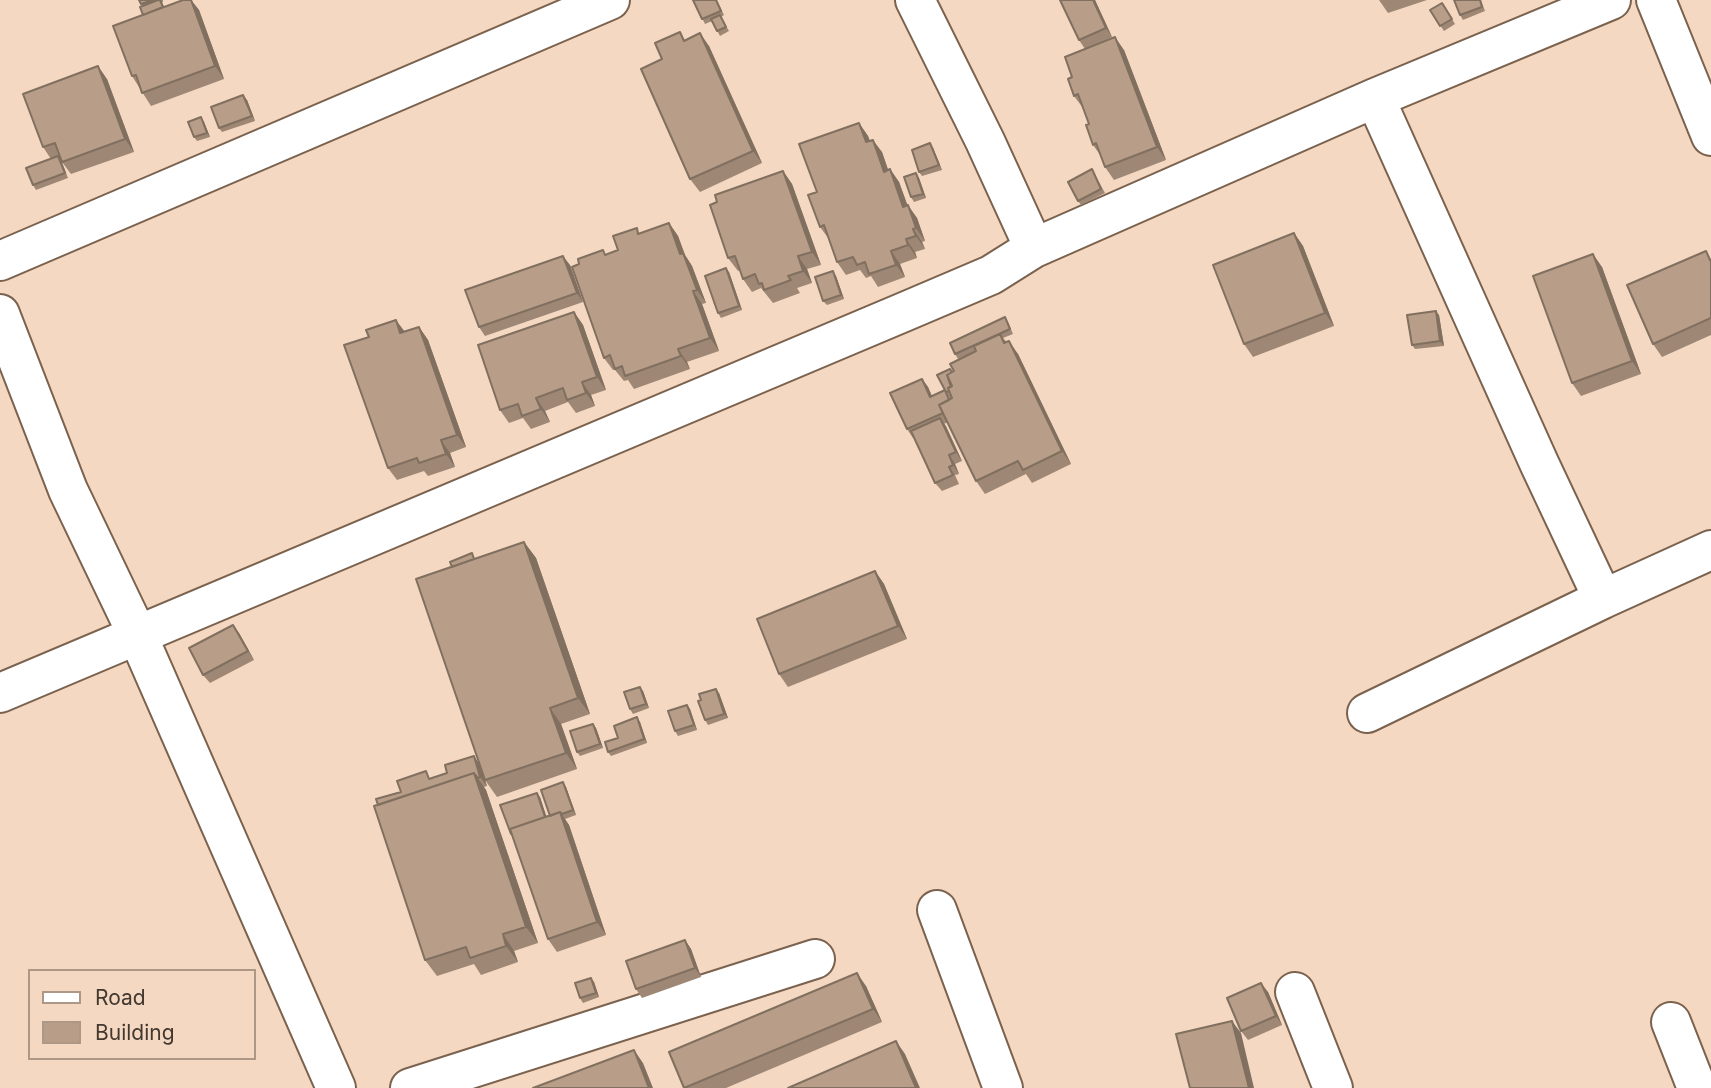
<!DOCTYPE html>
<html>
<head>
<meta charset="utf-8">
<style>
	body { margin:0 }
	#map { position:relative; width:1711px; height:1088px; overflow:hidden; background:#f4d8c2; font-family:Inter,sans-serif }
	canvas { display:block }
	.legend { position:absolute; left:28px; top:969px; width:228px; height:91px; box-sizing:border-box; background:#f4d8c2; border:2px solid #ad9887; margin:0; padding:9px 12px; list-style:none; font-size:21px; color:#43382f }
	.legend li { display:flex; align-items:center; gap:14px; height:35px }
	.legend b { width:35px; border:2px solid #ad9887 }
</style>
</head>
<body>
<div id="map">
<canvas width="1711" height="1088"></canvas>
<ul class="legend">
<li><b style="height:9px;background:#fff"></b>Road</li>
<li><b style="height:19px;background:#b89e88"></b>Building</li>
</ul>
</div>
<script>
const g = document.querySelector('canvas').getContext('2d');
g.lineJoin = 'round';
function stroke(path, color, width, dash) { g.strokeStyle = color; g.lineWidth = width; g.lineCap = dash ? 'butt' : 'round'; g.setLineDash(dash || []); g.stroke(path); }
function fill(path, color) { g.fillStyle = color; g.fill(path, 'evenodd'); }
const minor = new Path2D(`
	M1656,0L1711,136
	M1375,98L1539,463L1603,599
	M1034,248L1375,98L1611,0
	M0,261L610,0
	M0,314L68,490L137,634L336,1088
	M0,693L904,312L991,275L1034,248L985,141L915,0
	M1367,713L1603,599L1711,550
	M937,910L1003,1088
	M1295,992L1333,1088
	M1671,1022L1697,1088
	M410,1088L815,959`);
stroke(minor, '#7a624e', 42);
stroke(minor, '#fff', 38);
fill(new Path2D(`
	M139,0H163V2H162L164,7L183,0H191L199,10L224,79L151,106L132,76L143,15L142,6Z
	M693,0H717L724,15L721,17L729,31L720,36L712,21L705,24Z
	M1060,0H1095L1112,37L1087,48L1124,50L1166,160L1114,180L1105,167L1101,156L1093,145L1089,124L1083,108L1074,96L1085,49L1079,40Z
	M1379,0H1427L1388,13Z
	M1454,0H1481L1485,11L1463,20L1460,15Z
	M1442,3L1455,24L1444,31L1430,10Z
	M686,40L709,46L762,163L700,192L690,179L662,59Z
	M107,79L134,152L71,174L62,162L68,178L36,190L33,185L51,159L43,147Z
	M247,100L255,121L222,132L219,128Z
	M201,117L204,122L210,137L197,141L194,137Z
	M859,123L868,136L870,141L882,152L888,170L890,169L899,182L907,205L917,218L925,241L922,242L925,249L915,252L917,258L900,264L905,277L878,287L871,276L866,278L860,270L846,275L837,262L829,239L820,227L817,192Z
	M933,148L942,170L922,176L919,172Z
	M1092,169L1105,193L1081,205L1078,201Z
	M783,171L792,184L821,265L807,269L812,283L797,288L800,293L773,303L761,288L752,292L743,279L740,270L738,271L728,258L717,202Z
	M916,173L919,178L926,198L914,202L911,197Z
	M669,223L678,236L685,255L692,266L706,303L702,304L719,351L687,362L690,369L634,389L628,380L624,381L615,370H613L604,358L618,250L640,233Z
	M1294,233L1303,246L1334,326L1253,357L1244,344Z
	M1711,258V335L1662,357L1653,344Z
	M570,265L583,302L485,336L479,327Z
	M1602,267L1641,374L1581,396L1572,383Z
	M729,272L742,310L721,318L718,313Z
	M836,276L844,299L827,305L823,301Z
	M574,312L583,325L606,390L591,395L595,406L576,413L568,402L545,411L550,422L531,429L523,418L509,423L500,410Z
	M1439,315L1444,346L1415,349L1412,345Z
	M1008,322L1013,334L1003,338L1018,354L1071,464L1032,483L1026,474L985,494L976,481L948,422L944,424L962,461L955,464L959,474L955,475L959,484L942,491L935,483L914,437L913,438L907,429L922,379L928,387L932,396L945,390L952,372L976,351L958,359L955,354Z
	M419,327L428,340L466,447L450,453L455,467L428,476L424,471L397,480L388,468L404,331Z
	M524,542L536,558L590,714L561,724L577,769L497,797L485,780L476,558Z
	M875,571L884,584L907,639L788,687L779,674Z
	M239,633L254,660L210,683L203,675Z
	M643,691L649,708L633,714L630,709Z
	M719,693L728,718L708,725L705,720Z
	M687,705L690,709L697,730L678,736L675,731Z
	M640,722L647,743L611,756L608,752L618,738Z
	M596,728L603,748L580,756L577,752Z
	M474,756L480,765L487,786L484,787L486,790L538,943L514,951L518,962L481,975L474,964L437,976L425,960L378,805L401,792L447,773Z
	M563,782L566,787L576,815L565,819L569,825L606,935L557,952L548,939L511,834L540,797L546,817L550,816Z
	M685,940L691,949L701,977L642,998L636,989Z
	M594,982L599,997L583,1003L580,998Z
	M866,986L882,1022L726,1088H684Z
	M1268,992L1282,1025L1248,1040L1241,1031Z`), '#9e8875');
fill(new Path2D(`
	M191,0L199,10L224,79L215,66Z
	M1093,0H1095L1112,37L1106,28Z
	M700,33L709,46L762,163L753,151Z
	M1115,37L1124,50L1166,160L1157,147Z
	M98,66L107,79L134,152L125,139Z
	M243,95L247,100L255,121L252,116Z
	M201,117L204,122L210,137L207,133Z
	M859,123L868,136L875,155L866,142Z
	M873,140L882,152L893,184L884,172Z
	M930,143L933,148L942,170L939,165Z
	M890,169L899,182L913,220L903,207Z
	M783,171L792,184L821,265L812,252Z
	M916,173L919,178L926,198L923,194Z
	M908,205L917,218L925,241L916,228Z
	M669,223L678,236L685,255L692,266L706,303L697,290L680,254Z
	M913,229L922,242L925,249L916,236Z
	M1294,233L1303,246L1334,326L1325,313Z
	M906,239L915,252L917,258L908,245Z
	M891,251L900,264L905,277L896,265Z
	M1593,254L1602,267L1641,374L1632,361Z
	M563,256L570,265L583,302L577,293Z
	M798,256L807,269L812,283L803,271Z
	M726,268L729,272L742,310L739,306Z
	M833,271L836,276L844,299L841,295Z
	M693,291L702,304L719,351L710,338Z
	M1436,311L1439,315L1444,346L1440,341Z
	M574,312L583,325L606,390L597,377Z
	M396,320L405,332L400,333Z
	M419,327L428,340L466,447L457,435Z
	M1009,341L1018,354L1071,464L1062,451Z
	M678,349L687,362L690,369L681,356Z
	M922,379L928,387L936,406L930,397Z
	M582,382L591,395L595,406L586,393Z
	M536,398L545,411L550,422L541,409Z
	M940,418L946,426L962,461L956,452Z
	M441,440L450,453L455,467L446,454Z
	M949,455L955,464L959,474L953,465Z
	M524,542L536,558L590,714L578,698Z
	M875,571L884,584L907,639L898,626Z
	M233,625L239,633L254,660L248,651Z
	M640,687L643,691L649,708L646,704Z
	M716,689L719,693L728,718L724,714Z
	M687,705L690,709L697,730L694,725Z
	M550,708L561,724L577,769L566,753Z
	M637,717L640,722L647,743L644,739Z
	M593,724L596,728L603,748L600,744Z
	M474,756L480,765L487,786L480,777Z
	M474,773L486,790L538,943L526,927Z
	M563,782L566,787L576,815L573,810Z
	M537,793L540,797L550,827L547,822Z
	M560,812L569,825L606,935L597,922Z
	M503,934L514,951L518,962L506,946Z
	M685,940L691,949L701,977L695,968Z
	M857,973L866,986L882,1022L873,1009Z
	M591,978L594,982L599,997L596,993Z
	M1261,983L1268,992L1282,1025L1276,1016Z
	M1232,1021L1241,1033L1254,1088H1249Z
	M896,1041L905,1054L920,1088H916Z
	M634,1050L643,1063L653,1088H649Z`), '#816f5f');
const building = new Path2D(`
	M139,0H153L141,4Z
	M158,0H160L163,7L143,15L140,7Z
	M183,0H191L215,66L142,93L136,75L132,76L113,26Z
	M693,0H716L721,11L702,19Z
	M1060,0H1093L1106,28L1079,40Z
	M1454,0H1480L1482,7L1460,15Z
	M1442,3L1452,19L1440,26L1430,10Z
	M720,15L726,27L717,31L711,19Z
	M680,32L684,41L700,33L753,151L690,179L641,69L662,59L655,43Z
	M1115,37L1157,147L1105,167L1096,143L1093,145L1086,125L1089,124L1078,94L1074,96L1068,79L1072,77L1065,57Z
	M98,66L125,139L62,162L55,143L43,147L23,94Z
	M243,95L252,116L219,128L211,107Z
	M201,117L207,133L194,137L188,122Z
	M859,123L866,142L873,140L884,172L890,169L903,207L908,205L916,228L913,229L916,236L906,239L908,245L891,251L896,265L869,274L865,262L857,265L853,257L837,262L824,225L820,227L808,195L817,192L799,144Z
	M930,143L939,165L919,172L912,150Z
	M58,156L65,173L33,185L26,168Z
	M1092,169L1101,189L1078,201L1068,182Z
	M783,171L812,252L798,256L803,271L788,276L791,280L764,290L762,283L759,284L755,274L743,279L735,256L728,258L710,205L717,202L715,195Z
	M916,173L923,194L911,197L904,177Z
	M669,223L680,254L683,253L697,290L693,291L710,338L678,349L681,356L625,376L622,366L615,369L610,355L604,358L572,267L579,264L578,259L603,250L605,255L618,250L613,236L637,228L638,234Z
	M1294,233L1325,313L1244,344L1213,265Z
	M1706,251L1711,262V318L1653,344L1627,285Z
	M1593,254L1632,361L1572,383L1533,276Z
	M563,256L577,293L479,327L465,290Z
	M726,268L739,306L718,313L705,276Z
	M833,271L841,295L823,301L815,277Z
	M1436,311L1440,341L1412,345L1407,315Z
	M574,312L597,377L582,382L586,393L567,400L563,388L536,398L541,409L522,416L518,404L500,410L478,345Z
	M1005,317L1010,329L955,354L950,343Z
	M396,320L400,333L419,327L457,435L441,440L446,454L419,463L417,458L388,468L344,345L369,337L366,330Z
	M1000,334L1004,343L1009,341L1062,451L1023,470L1018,461L976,481L939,405L952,398L948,388L952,386L947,375L954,371L950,364L976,351L974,346Z
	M950,369L952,372L947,375L951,387L948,388L949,391L946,392L937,375Z
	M922,379L930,397L945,390L949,400L939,405L943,413L907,429L890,393Z
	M940,418L956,452L949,455L953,465L949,467L953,475L935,483L911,431Z
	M524,542L578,698L550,708L566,753L485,780L416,579Z
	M472,553L474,559L452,567L450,562Z
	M875,571L898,626L779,674L757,619Z
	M233,625L248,651L203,675L189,648Z
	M640,687L646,704L630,709L624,692Z
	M716,689L724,714L705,720L698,701L701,700L699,694Z
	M687,705L694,725L675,731L668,711Z
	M637,717L644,739L608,752L605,742L618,738L614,726Z
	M593,724L600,744L577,752L570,731Z
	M474,756L480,777L478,778L474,773L378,805L376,799L401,792L397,781L426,771L429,779L447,773L445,765Z
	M474,773L526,927L503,934L506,946L470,958L466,947L425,960L374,806Z
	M563,782L573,810L562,814L560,812L550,816L541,790Z
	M537,793L545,817L510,829L511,834L500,805Z
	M560,812L597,922L548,939L510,829Z
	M685,940L695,968L636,989L626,961Z
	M857,973L873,1009L684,1088L669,1052Z
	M591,978L596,993L580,998L575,983Z
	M1261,983L1276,1016L1241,1031L1227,998Z
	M1232,1021L1249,1088H1190L1176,1034Z
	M896,1041L916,1088H788Z
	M634,1050L649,1088H533Z`);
fill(building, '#b89e88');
stroke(building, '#816f5f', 2);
</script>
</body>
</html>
